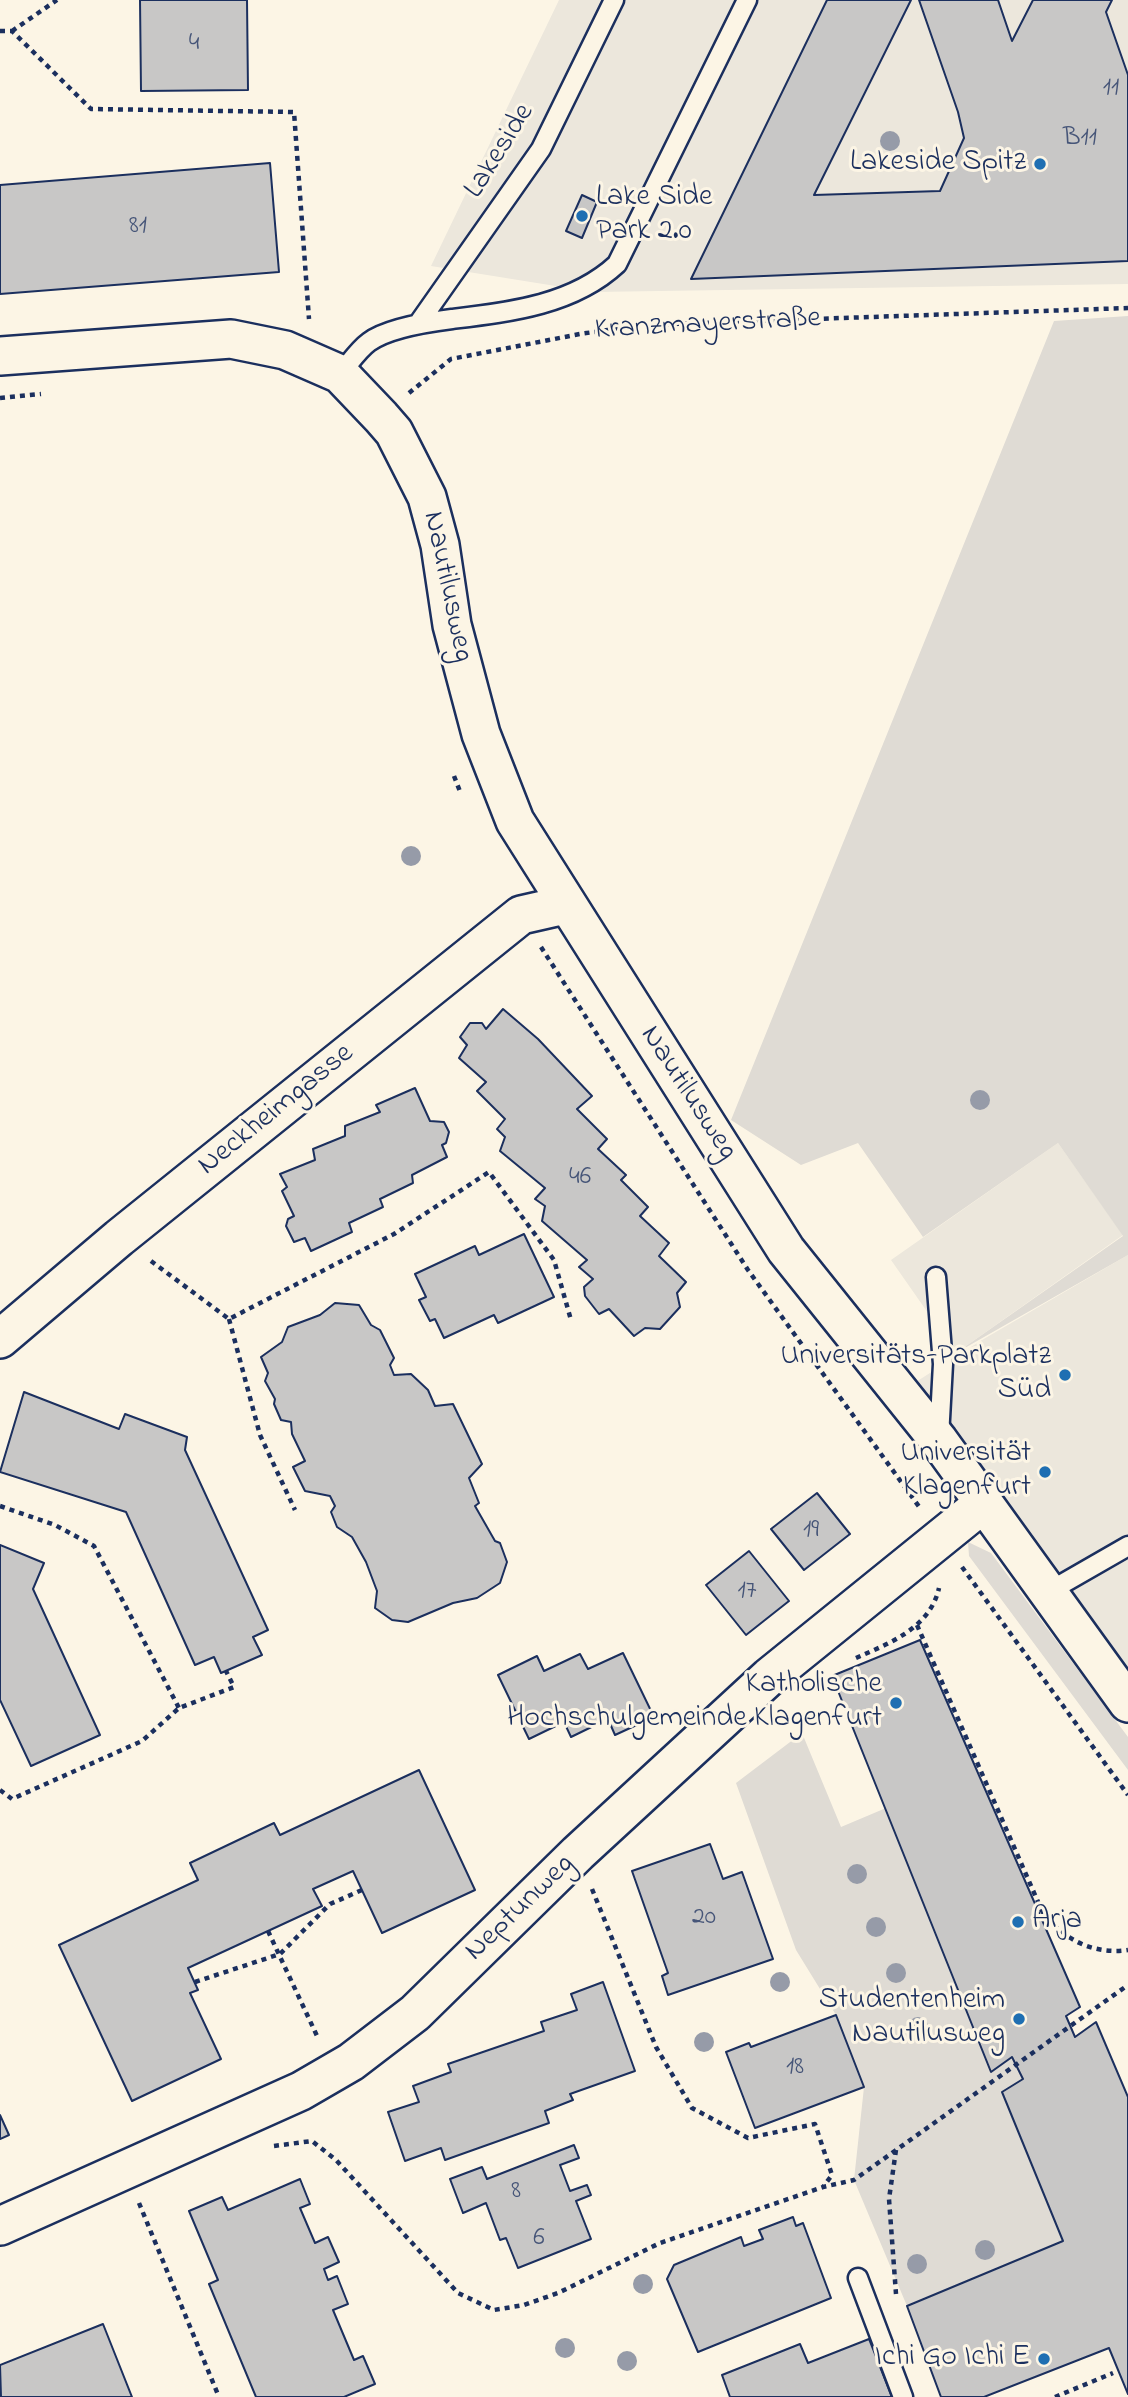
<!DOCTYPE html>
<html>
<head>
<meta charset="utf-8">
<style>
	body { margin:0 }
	canvas { display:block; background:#fcf5e5 }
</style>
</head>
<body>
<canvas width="1128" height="2397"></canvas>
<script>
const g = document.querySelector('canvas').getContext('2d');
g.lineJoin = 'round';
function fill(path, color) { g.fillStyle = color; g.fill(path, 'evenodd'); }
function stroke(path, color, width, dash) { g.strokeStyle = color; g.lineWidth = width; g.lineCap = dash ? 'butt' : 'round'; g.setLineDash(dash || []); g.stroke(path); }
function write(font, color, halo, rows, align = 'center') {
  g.font = font + ' "Indie Flower",sans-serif'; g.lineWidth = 6; g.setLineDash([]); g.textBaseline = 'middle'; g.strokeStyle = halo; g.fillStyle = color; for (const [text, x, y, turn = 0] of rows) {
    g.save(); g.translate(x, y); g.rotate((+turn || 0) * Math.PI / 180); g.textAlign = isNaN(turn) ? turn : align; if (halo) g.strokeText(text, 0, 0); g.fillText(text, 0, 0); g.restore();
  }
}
fill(new Path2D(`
	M559,0H1128V284L593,292L431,266Z
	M1058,1143L1123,1235L956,1353L891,1260Z
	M1128,1255V1703L900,1392L982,1340Z`), '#ece7dc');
fill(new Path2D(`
	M1128,316V1255L956,1353L1123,1236L1058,1143L923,1237L858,1143L801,1165L731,1120L1054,321Z
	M968,1542L991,1553L1128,1737V1770L969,1556Z
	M802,1733L841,1827L886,1808L992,2071L1012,2057L1023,2079L1002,2092L1063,2241L907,2306L854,2180L864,2087L836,2015L796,1950L736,1783Z`), '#dfdbd4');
const building = new Path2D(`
	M140,0H247L248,90L141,91Z
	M827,0H911L814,195L940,191L964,138L958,112L919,0H998L1012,41L1033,0H1112L1106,12L1128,75V261L691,279Z
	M270,163L279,272L0,294V185Z
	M582,195L597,202L582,238L566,231Z
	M503,1009L538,1039L592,1096L577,1109L607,1139L598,1149L626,1175L621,1180L648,1207L640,1216L669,1243L659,1256L686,1282L677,1293L680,1307L660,1329L645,1328L634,1336L609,1309L599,1314L585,1296L584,1287L593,1279L579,1267L587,1260L542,1221L545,1206L535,1199L545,1188L500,1151L505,1137L497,1129L505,1119L477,1091L486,1082L459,1058L467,1045L460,1037L470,1023H482L486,1029Z
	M415,1088L430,1121L444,1122L449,1132L446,1143L442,1145L447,1157L412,1175L413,1183L380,1199L383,1207L349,1223L352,1232L311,1251L305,1238L294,1242L286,1226L288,1219L294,1216L282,1191L287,1187L280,1174L315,1160L313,1149L345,1136V1126L380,1112L376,1105Z
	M524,1234L554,1297L498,1323L494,1315L444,1338L435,1319L430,1321L419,1300L426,1297L415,1274L475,1246L479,1255Z
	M335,1303L359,1305L371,1325L380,1330L394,1358L390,1365L394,1375L411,1374L428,1390L435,1406L453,1404L482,1464L469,1478L479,1503L475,1506L495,1541L500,1543L507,1562L500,1583L477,1598L453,1603L408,1622L392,1620L375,1608L377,1591L366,1562L352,1537L337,1527L331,1512L335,1506L330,1496L305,1491L293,1467L305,1461L292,1434L291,1422L281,1420L274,1404L275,1399L265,1381L268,1373L261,1357L282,1342L288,1327L320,1315Z
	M24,1392L119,1429L125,1414L187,1437L185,1450L268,1630L253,1637L262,1655L221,1673L214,1657L195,1665L126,1512L0,1472Z
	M817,1493L850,1534L804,1570L771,1529Z
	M0,1545L44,1563L33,1589L100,1735L31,1766L0,1700Z
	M749,1551L789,1601L746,1635L706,1585Z
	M920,1640L1080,2007L1066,2016L1075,2037L1096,2022L1128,2097V2394L1109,2348L984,2397H941L907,2306L1063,2241L1002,2092L1023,2079L1012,2057L991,2072L832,1676Z
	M623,1653L654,1717L615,1735L608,1719L571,1737L564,1722L529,1739L498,1675L537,1656L544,1671L580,1654L588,1669Z
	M419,1770L475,1890L382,1933L353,1871L313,1889L322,1906L188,1968L198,1990L190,1993L221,2059L132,2101L59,1945L198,1880L190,1863L274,1823L280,1835Z
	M710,1844L723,1879L742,1872L773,1959L668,1995L662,1976L668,1973L632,1871Z
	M603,1982L635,2071L570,2094L573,2100L545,2111L549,2123L445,2160L441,2148L405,2161L388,2112L419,2102L413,2086L451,2072L448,2064L544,2031L541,2022L577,2010L571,1994Z
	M836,2015L864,2087L755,2128L726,2052L749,2043L751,2047Z
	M0,2115L9,2135L0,2139Z
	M574,2145L579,2158L560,2165L570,2191L587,2185L591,2195L576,2201L591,2239L518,2268L506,2238L500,2240L486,2203L463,2213L450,2179L482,2167L487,2179Z
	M300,2179L310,2204L300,2208L315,2243L328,2237L339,2262L324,2269L328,2280L337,2276L348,2304L333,2310L354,2360L363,2356L375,2384L344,2397H256L209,2284L218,2280L189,2211L222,2197L228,2210Z
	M793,2217L796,2226L803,2223L831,2298L698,2352L667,2279L674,2265L741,2237L744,2246L763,2239L759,2230Z
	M103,2324L132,2397H1L0,2365Z
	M869,2339L892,2397H730L722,2375L800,2344L808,2363Z`);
fill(building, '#c8c7c6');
stroke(building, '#1b2f5e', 2);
const lane = new Path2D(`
	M418,324L541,149L614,0
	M340,374C349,364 358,350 369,342C388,328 428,322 452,319C510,312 573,305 617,264L747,0
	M936,1277L943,1364L939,1437
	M1048,1592L1128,1546
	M858,2278L903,2397`);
const street = new Path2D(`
	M0,356L231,339L285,350L340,374L381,417L394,432L427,497L440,545L452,625L481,734L515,821L786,1250L939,1441L1128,1703
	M0,1339L119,1238L521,915L565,905
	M0,2226L301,2091L351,2062L415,2013L578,1853L769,1677L984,1503`);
stroke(lane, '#1b2f5e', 23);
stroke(street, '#1b2f5e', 42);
stroke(new Path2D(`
	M0,31H12L91,109L294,112L309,319
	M12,31L57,0
	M409,393L451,359L580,334L642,325L1128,308
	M0,398L41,394
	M454,776L461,794
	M541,947L748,1270L920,1508
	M151,1261L229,1319L394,1234L489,1172L554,1260L571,1320
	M229,1319L260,1435L295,1510
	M0,1506L55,1525L94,1546L179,1708
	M962,1567L1128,1795
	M917,1625L1042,1911C1062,1939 1093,1955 1128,1950
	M856,1658C890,1643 930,1628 939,1588
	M0,1790L12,1799L142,1741L179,1708L234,1687L226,1671
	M592,1889L656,2047L692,2108L748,2138L815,2124L832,2175L823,2187
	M268,1931L318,2038
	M195,1982L280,1954L330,1904L362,1890
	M274,2146L312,2141L336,2160L458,2293L494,2310L524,2305L558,2293L660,2243L823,2187L854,2180L1128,1985
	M896,2150L889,2199L896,2294
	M139,2203L219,2397
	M1055,2397L1113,2373`), '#1b2f5e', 4.5, [5, 5]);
stroke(lane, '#fcf5e5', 18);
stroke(street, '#fcf5e5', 37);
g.fillStyle = '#969ba8';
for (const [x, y] of [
	[890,141],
	[411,856],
	[980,1100],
	[857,1874],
	[876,1927],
	[896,1973],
	[780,1982],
	[918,2027],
	[704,2042],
	[985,2250],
	[917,2264],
	[643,2284],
	[565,2348],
	[627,2361]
]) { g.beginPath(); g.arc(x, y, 10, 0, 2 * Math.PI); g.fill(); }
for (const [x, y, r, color] of [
	[1040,164,7,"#1f6fb2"],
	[582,216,7,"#1f6fb2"],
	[1065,1375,7,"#1f6fb2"],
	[1045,1472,7,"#1f6fb2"],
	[896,1703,7,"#1f6fb2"],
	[1018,1922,7,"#1f6fb2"],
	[1019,2019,7,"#1f6fb2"],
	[1044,2359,7,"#1f6fb2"]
]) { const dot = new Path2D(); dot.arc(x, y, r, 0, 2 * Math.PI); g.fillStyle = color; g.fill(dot); stroke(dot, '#fcf5e5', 2.5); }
write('26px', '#465578', null, [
	["4",194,45],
	["11",1111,90],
	["B11",1080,140],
	["81",138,228],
	["46",580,1179],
	["19",811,1532],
	["17",747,1593],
	["20",704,1919],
	["18",795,2069],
	["8",516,2193],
	["6",539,2240]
]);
write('30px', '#1b2f5e', '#fcf5e5', [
	["Lakeside",501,152,-58],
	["Kranzmayerstraße",708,326,-3],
	["Nautilusweg",446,587,78],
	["Nautilusweg",687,1094,57],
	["Neckheimgasse",277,1111,-39],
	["Neptunweg",521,1909,-44]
]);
write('30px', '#1b2f5e', '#fcf5e5', [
	["Lakeside Spitz",1026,164],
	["Lake Side",596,199,"left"],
	["Park 2.0",596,233,"left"],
	["Universitäts-Parkplatz",1051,1358],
	["Süd",1051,1392],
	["Universität",1031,1455],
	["Klagenfurt",1031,1489],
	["Katholische",882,1686],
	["Hochschulgemeinde Klagenfurt",882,1720],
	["Arja",1032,1922,"left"],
	["Studentenheim",1005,2002],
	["Nautilusweg",1005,2036],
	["Ichi Go Ichi E",1030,2359]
], 'right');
</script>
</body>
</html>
